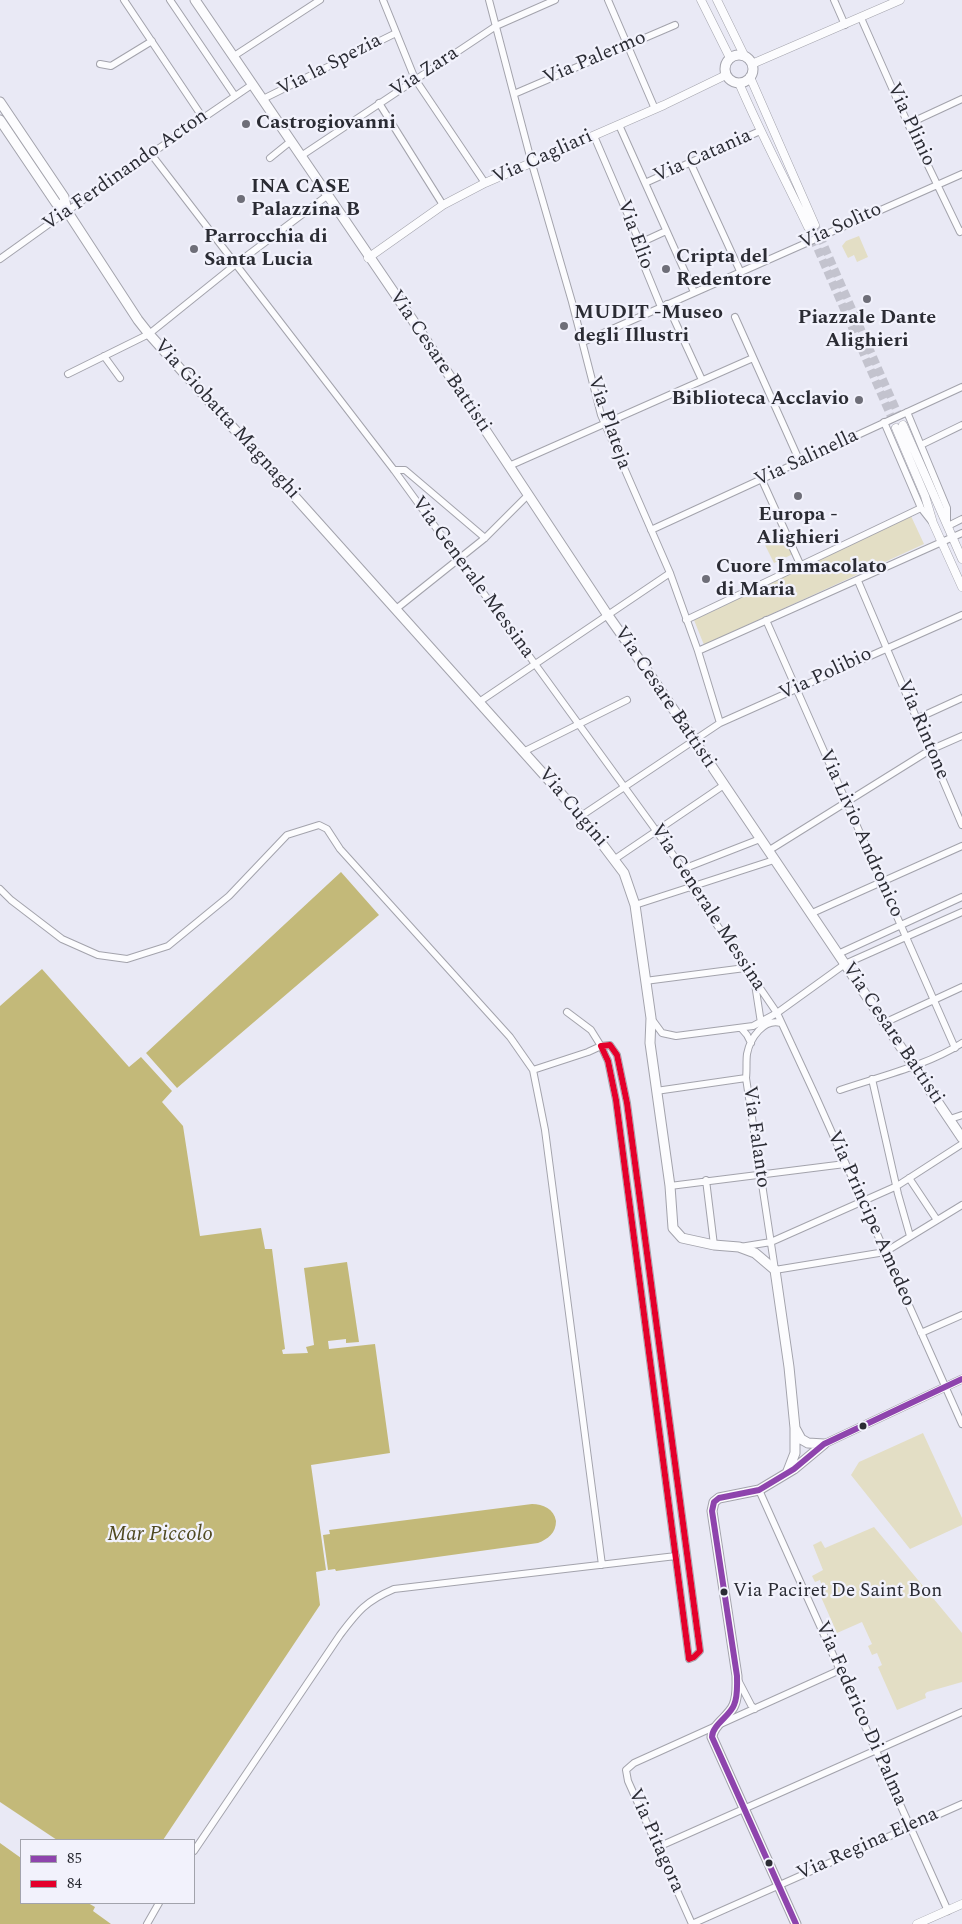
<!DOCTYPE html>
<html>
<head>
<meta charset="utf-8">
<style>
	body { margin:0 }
	#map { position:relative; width:962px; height:1924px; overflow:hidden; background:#e9e9f5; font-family:Spectral,serif }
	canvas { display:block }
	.legend { position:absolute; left:20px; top:1839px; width:175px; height:65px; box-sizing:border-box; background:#f2f2fc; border:1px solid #a2a3ac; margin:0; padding:6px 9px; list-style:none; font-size:15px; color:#2b2c34 }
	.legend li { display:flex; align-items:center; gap:10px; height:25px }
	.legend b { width:25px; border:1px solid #a2a3ac }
</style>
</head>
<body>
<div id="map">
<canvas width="962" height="1924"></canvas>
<ul class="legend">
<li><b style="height:6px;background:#8e44ad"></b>85</li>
<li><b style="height:6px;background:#e4002b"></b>84</li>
</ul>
</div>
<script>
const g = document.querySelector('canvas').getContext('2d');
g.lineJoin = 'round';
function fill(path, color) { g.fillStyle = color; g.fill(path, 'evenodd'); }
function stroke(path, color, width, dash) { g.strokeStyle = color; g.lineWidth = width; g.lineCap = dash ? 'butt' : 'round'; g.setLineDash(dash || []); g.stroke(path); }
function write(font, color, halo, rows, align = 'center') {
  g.font = font + ' Spectral,serif'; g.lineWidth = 4.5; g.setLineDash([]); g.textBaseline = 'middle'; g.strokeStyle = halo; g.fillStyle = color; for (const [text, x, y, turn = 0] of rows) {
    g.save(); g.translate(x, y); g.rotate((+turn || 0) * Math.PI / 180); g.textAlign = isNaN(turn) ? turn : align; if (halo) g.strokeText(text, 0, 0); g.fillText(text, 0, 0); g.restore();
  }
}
fill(new Path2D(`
	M859,236L868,257L857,262L854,255L848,258L842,246L846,241Z
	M911,516L924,544L704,645L694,620Z
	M783,534L793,554L774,563L763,541Z
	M923,1433L962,1518V1525L910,1549L851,1475L859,1462Z
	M874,1527L962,1633V1682L927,1692L925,1694L926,1698L897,1710L878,1667L882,1665L877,1653L872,1655L868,1646L872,1644L862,1622L837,1633L817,1588L822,1586L820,1580L815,1582L812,1576L823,1570L813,1545L821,1541L825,1548Z`), '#e3dec5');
fill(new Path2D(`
	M341,872L379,915L177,1088L146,1053Z
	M42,969L129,1067L141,1057L172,1091L162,1102L183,1126L200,1236L261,1228L265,1249H272L285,1349L282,1350L283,1354L308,1353L306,1347L314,1345L304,1268L347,1262L359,1342L346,1343V1339L328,1341L329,1349L375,1344L390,1453L311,1465L326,1570L316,1572L320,1605L163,1840H57L0,1802V1006Z
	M532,1504C543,1504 554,1509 556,1521C556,1533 548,1539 538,1543L336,1571L335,1569L328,1570L323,1535L330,1534L329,1530Z
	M0,1843L21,1858V1903H88L95,1907L93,1911L111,1924H0Z`), '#c3b979');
stroke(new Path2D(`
	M815,225L903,425
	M808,227L896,428`), '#c3c3ce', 8, [8, 4]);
const minor = new Path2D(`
	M124,0L203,118
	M170,0L235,96
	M383,0L415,79L485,183
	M489,0L532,164L572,302L601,415L670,573L698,651L720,723
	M608,0L655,109
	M834,0L845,25
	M861,18L908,124L960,232L962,231
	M234,56L320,0
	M100,64L111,66L152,41
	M514,94L675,25
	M263,99L396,33
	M379,103L443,205
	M908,124L962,99
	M619,125L694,292
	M594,136L640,243L638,251L661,307
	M151,154L394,470L652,825L683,869L691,887L777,1013L816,1097L962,1424
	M301,156L496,26L555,0
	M270,158L291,141
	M690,162L740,271
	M645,183L760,131
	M640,243L666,231
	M0,259L67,211L253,84
	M667,304L702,380
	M735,317L800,462
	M583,342L962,174
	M104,356L120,378
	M68,374L149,334L236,264L328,195
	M907,412L947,508V522
	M884,422L921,508L932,522
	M921,445L962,425
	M509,466L753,358
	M394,470H405L485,538
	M762,480L800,564
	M948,526L962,519
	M651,530L962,387
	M858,581L962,825
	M396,609L485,538L528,495
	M686,620L921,508
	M766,620L955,1048
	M698,651L962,533
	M479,702L670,573
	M916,719L962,698
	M523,752L627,700
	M581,816L720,723L962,615
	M768,851L930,750L962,736
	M615,859L724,785
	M683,869L760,839
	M0,889L11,900L62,939L98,955L127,959L168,946L229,896L287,835L319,825L327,829L340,849L510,1037L533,1070L545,1130L602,1565
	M635,905L774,860
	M810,914L962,846
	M838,954L962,897
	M645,981L745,968
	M755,984L761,1023
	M651,1018L662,1033L676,1036L753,1026L777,1013L845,964L962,912
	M781,1023C764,1018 750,1038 747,1054C746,1061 747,1070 746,1078L775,1270L885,1252L962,1205
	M884,1023L962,987
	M741,1028L747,1035L751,1043
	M610,1045L617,1055L627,1103L700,1651L694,1657L689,1659L616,1100L608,1061L601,1046Z
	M533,1070L588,1052L601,1046L591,1030L567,1012
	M872,1079L898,1194L910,1236
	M840,1090C878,1077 929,1065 962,1043
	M656,1091L746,1078
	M950,1119L962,1115
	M909,1178L937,1220
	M706,1180L714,1245
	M670,1186L845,1164
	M740,1247L771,1242L897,1186L962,1144
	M921,1333L962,1315
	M759,1490L948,1911
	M738,1680L751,1705L755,1709
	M658,1847L962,1712
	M194,1851L340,1635C358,1611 366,1601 394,1589L676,1556
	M147,1924L159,1903
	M692,1924L628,1781L626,1770L634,1763L840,1670
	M692,1924L962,1804`);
const tertiary = new Path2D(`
	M701,0L730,58
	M717,0L744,55
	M752,64L900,0
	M750,77L815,225
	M739,83C760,132 785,179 808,227
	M368,258L443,205L485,183L664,105L726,75
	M903,425L962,559
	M896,428L925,496L933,523L962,587
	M824,1444L962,1379
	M917,1924L962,1904`);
const secondary = new Path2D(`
	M195,0L412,319L607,614L655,682L962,1138
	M725 69a14 14 0 1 1 28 0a14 14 0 1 1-28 0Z
	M0,102L64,197L67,211L138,320L149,334L581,816L624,873L635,905L651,1018L650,1043L670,1186L673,1228L682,1238L714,1245L739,1247L755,1253L775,1270L789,1367L795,1428L801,1439L808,1443L824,1444
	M0,120L56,203L67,211
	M788,1471L795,1453V1428
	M796,1924L712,1737C712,1725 730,1716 734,1705C738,1696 737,1686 737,1676L712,1511L714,1502L719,1498L759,1490L794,1469L824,1444`);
stroke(minor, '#a3a3ac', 8);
stroke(tertiary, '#a3a3ac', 9);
stroke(secondary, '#a3a3ac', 11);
stroke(minor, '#fcfcfe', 6);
stroke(tertiary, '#fcfcfe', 8);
stroke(secondary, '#fcfcfe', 9);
stroke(new Path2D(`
	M796,1924L712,1737C712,1725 730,1716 734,1705C738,1696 737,1686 737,1676L712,1511L714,1502L719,1498L759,1490L794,1469L824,1444L962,1379`), '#8e44ad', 6);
stroke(new Path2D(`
	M610,1045L617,1055L627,1103L700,1651L694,1657L689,1659L616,1100L608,1061L601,1046Z`), '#e4002b', 6);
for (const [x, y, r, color] of [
	[246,124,5,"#6e6e78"],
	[241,199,5,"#6e6e78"],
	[194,249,5,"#6e6e78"],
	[666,269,5,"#6e6e78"],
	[867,299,5,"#6e6e78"],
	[564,326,5,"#6e6e78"],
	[859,400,5,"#6e6e78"],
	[798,496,5,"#6e6e78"],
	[706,579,5,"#6e6e78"],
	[863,1426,4.5,"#2b2c34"],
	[724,1592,4.5,"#2b2c34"],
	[769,1863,4.5,"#2b2c34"]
]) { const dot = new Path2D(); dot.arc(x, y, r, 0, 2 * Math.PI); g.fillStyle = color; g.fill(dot); stroke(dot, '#f2f2fc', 2); }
write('19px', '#2b2c34', '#f2f2fc', [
	["Via Paciret De Saint Bon",733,1592]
], 'left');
write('20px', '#2b2c34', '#f2f2fc', [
	["Via Palermo",595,59,-23],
	["Via la Spezia",330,66,-27],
	["Via Zara",425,73,-33],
	["Via Plinio",910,125,65],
	["Via Catania",703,157,-24],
	["Via Cagliari",543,158,-24],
	["Via Ferdinando Acton",126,171,-35],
	["Via Solìto",841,227,-24],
	["Via Elio",634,235,70],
	["Via Cesare Battisti",439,362,56],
	["Via Giobatta Magnaghi",226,420,48],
	["Via Plateja",608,423,71],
	["Via Salinella",807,459,-25],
	["Via Generale Messina",472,578,54],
	["Via Polibio",826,675,-25],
	["Via Cesare Battisti",664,698,56],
	["Via Rintone",922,730,67],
	["Via Cugini",572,808,50],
	["Via Livio Andronico",860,834,66],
	["Via Generale Messina",707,908,57],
	["Via Cesare Battisti",892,1034,56],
	["Via Falanto",755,1137,82],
	["Via Principe Amedeo",870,1219,66],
	["Via Federico Di Palma",860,1714,66],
	["Via Pitagora",655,1841,66],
	["Via Regina Elena",868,1845,-24]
]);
write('bold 20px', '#2b2c34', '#f2f2fc', [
	["Castrogiovanni",256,124],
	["INA CASE",251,188],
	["Palazzina B",251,211],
	["Parrocchia di",204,238],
	["Santa Lucia",204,261],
	["Cripta del",676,258],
	["Redentore",676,281],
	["MUDIT -Museo",574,314],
	["degli Illustri",574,337],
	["Piazzale Dante",867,319,"center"],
	["Alighieri",867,342,"center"],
	["Biblioteca Acclavio",849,400,"right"],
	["Europa -",798,516,"center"],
	["Alighieri",798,539,"center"],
	["Cuore Immacolato",716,568],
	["di Maria",716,591]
], 'left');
write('italic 21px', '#4f4921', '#f2f2fc', [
	["Mar Piccolo",160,1536]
]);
</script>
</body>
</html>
